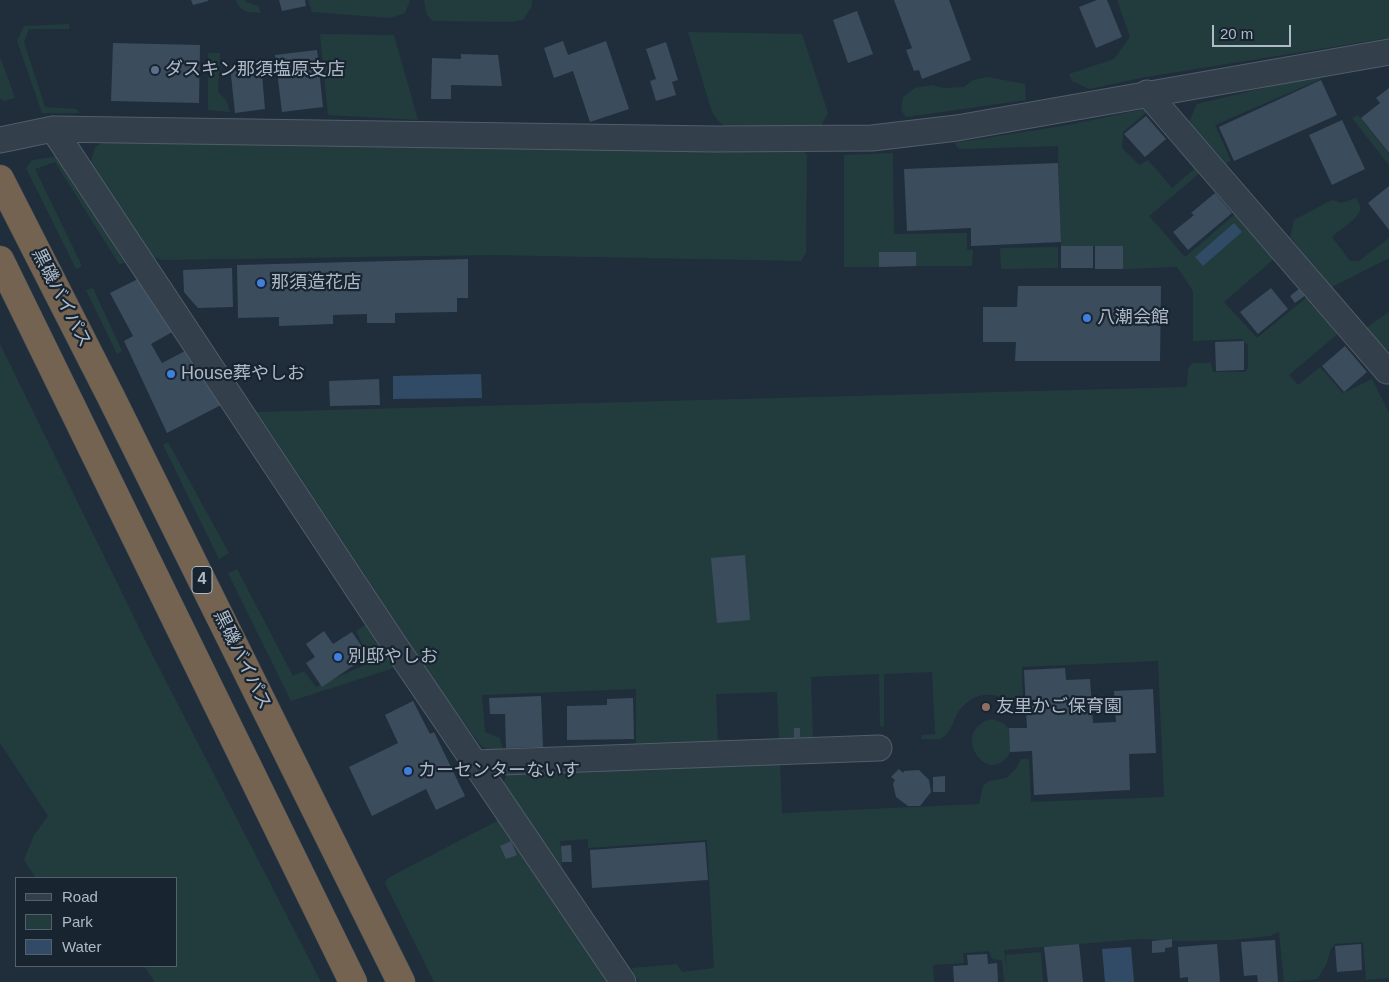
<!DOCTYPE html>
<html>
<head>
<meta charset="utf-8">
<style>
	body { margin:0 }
	#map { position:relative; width:1389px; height:982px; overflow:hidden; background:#202e3c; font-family:Helvetica,sans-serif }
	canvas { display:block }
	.legend { position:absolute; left:15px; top:877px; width:162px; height:90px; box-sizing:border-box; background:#192431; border:1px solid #55606d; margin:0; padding:6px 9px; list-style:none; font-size:15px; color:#afbac8 }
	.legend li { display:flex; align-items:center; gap:10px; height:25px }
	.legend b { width:25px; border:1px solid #55606d }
	.scale { position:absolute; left:1212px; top:25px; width:79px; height:22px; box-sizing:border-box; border:2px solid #afbac8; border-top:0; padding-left:6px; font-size:15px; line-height:18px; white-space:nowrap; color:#afbac8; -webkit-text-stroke:4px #192431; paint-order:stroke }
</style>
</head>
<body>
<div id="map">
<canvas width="1389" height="982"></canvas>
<ul class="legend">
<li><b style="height:6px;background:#343f4c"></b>Road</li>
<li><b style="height:14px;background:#223c3d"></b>Park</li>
<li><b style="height:14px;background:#314a66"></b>Water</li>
</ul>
<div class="scale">20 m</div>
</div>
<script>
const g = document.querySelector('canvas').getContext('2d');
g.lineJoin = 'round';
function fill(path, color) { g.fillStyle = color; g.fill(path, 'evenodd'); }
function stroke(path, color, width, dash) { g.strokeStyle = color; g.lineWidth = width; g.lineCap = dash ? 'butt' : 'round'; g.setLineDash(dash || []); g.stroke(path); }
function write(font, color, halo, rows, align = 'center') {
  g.font = font + ' Helvetica,"Noto Sans JP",sans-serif'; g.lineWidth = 4.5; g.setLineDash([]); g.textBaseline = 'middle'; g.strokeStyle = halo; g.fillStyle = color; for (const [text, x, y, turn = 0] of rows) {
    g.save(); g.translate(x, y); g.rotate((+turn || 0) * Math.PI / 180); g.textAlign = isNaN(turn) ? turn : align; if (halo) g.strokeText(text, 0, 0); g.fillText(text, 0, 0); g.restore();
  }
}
fill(new Path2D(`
	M236,0H245L246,2L258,6L261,13C249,12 240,13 236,0Z
	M308,0H410L405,13L390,18L312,12Z
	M424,0H532V6L523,20L512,22L432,21L427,15Z
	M1117,0H1389V38L1146,77L1089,89L1072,81L1069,74L1114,59L1130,37Z
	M69,24V29H29L24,42L45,107L77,109L79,113H42L17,41L24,26Z
	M688,32L802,34L828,113L820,128H729L719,122L712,112Z
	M320,34L394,35L418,120L328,115Z
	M208,53H220L218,92L226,100L230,112L208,110Z
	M0,59H1L15,98L3,101L0,98Z
	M1318,75L1321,79L1215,125L1231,161L1226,163L1189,122L1197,104Z
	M988,77L1025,84L1026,100L906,117L901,110L903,97L915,88L932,85L943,88L964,87L973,80Z
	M1145,109L1147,112L1123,132L1122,148L1139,165L1148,160L1172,188L1194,169L1177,149L1182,146L1202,171L1149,216L1185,257L1238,212L1275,258L1224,302L1257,338L1307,297L1339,333L1289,375L1298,385L1320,367L1343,393L1372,379L1389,413V978L1366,980L1363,942L1335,944L1331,949L1326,965L1317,979L1284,982L1279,932L1270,936L1232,940L1183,941L1140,939L1004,950L1008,977L1006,955L1041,952L1043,982H1004L1002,960L992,959L989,951L963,953L964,963L933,965L934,982H639L633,973L632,968L677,964L682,972L714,968L707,840L588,848V839L560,841L562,865L557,867L503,783L507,775L780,763L782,813L979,804L983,786L989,781L1006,778L1016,769L1021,759H1029L1031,802L1164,797L1158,661L1022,667L1023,710C1003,693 977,686 959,711C953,719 951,735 940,739C935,740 927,739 921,739L922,735L935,734L932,672L884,674V727L880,726L879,674L811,677L813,738L779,740L777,692L716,694L718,742L636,744V689L482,695L485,732L500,738L503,751L495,752L482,747L445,696L257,412L1187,387L1188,368L1192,363H1211L1213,372H1245L1248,367V345L1242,339L1193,341V291L1177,267L1123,269V246H1061L1058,146L964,149H959L954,143L1068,125ZM1234,223L1204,265H1203L1196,257Z
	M1358,115L1389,154V165L1352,118Z
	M112,137L801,148L807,155L806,253L801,261L494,255L163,260L153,257L90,165L95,147Z
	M893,153L894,234L967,233V250H973L972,266H916L915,252H879V267H844V155Z
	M58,156L125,263L119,264L55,162L35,169L82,266L76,269L26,168L32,160Z
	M1356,198L1361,208C1356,222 1342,227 1332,237L1350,261H1359L1389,238V258L1330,288L1290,237L1294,220L1332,200L1341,203Z
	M1058,247V268L1001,269L1000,248Z
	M93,288L122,351L117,354L86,290Z
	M1389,312V349L1385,352L1366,328Z
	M0,344L153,656L321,982H155L144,966H176V878H36L24,860L34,835L48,816L0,743Z
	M168,442L229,553L219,559L163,445Z
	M237,569L293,676L304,671L316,687L371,662L356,631L365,625L394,668L291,701L228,573Z
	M992,719L1003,723L1009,728C1009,735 1011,745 1010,752C1009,755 1006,759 1003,761C981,779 952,729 992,719Z
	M499,820L609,982H434L385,883L388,878Z`), '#223c3d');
fill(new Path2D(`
	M1234,223L1242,232L1203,266L1195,257Z
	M481,374L482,398L393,399V376Z
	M1131,947L1134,982H1105L1102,949Z`), '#314a66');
fill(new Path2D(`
	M191,0H208V1L193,5Z
	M279,0H305L306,6L282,11Z
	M894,0H949L971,60L922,79L919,70L914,71L906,50L912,48Z
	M1097,0H1107L1122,37L1096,48L1079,7Z
	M857,11L873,54L848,63L833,20Z
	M563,41L568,55L606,41L629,109L590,122L573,71L554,78L544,48Z
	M666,42L678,80L672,82L676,95L656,101L650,81L656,79L646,49Z
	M113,43L200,45L199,103L111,101Z
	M317,50L323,107L282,112L275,55Z
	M461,54L498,55L502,86L451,85V99H431L432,58L461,59Z
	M261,63L265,109L235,113L230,66Z
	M1321,80L1337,115L1234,161L1219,127Z
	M1389,88V153L1361,118L1380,103L1376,98Z
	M1146,116L1166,139L1145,157L1124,134Z
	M1342,120L1365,169L1332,185L1309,135Z
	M1058,163L1061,242L971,246V228L907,231L904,169Z
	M1389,186V230L1368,203Z
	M1215,193L1232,213L1188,250L1173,232L1194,215L1191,213Z
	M1061,246H1093V268H1061Z
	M1095,246H1123V269H1095Z
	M879,252H916V266L879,267Z
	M468,259V298H457V312L395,313V323H367V314L333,315V324L279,326V317L238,318L237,265Z
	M232,268L233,307L198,308L184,292L183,270Z
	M138,279L174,331L151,344L162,363L187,350L221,405L167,433L124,341L133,336L110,293Z
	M1018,286H1161L1160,361H1015L1016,342H983V307H1017Z
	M1271,288L1288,309L1258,334L1240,312Z
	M1300,288L1306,295L1295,303L1290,296Z
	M1244,341V370L1216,371L1215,342Z
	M1345,346L1367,372L1344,392L1322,366Z
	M379,379L380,405L330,406L329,381Z
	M745,555L750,620L717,623L711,558Z
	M324,631L333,644L352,632L365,651L360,655L363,659L322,687L306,663L315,657L306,644Z
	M1065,668L1066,680L1090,679L1093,723L1116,722L1114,691L1153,689L1156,753L1129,754L1130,790L1034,795L1032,751L1010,752L1009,728H1027L1024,670Z
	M541,696L543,747L506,748L505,714H490L489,698Z
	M633,698L634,739L567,740V706L607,705V699Z
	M413,701L430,734L434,732L465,796L436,810L426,789L372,816L349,767L398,743L385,715Z
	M794,728H800V737L794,738Z
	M899,769L903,773L904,771L919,770L929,780L931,792L920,806H908L896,797L893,784L895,780L891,777Z
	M945,776V792H933V777Z
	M511,841L517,855L506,859L500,846Z
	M705,842L708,880L592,888L590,850Z
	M571,845L572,862H562L561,846Z
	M1172,939V947L1165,948V952L1152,953V941Z
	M1275,940L1278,982H1258L1257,975L1244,976L1241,942Z
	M1079,944L1083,982H1048L1044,947Z
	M1217,944L1220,982H1188V977L1180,978L1178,947Z
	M1361,944L1362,970L1337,972L1335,946Z
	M987,954L988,964L997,963L998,982H954L953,966L968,965L967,955Z`), '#3b4c5c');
const street = new Path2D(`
	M1147,93L1387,371
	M53,129L392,641L623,982
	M0,140L53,129L714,139L872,138L957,128L1389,52
	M475,763L879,748`);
const highway = new Path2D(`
	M0,179L111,397L401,982
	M0,260L353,982`);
stroke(street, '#525d6a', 27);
stroke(highway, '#3f4a57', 29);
stroke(street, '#343f4c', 25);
stroke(highway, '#736350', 28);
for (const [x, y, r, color] of [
	[155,70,5,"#5c6f8a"],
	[261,283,5,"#3f7fe0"],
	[1087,318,5,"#3f7fe0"],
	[171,374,5,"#3f7fe0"],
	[338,657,5,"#3f7fe0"],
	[986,707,5,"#8d6e63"],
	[408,771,5,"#3f7fe0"]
]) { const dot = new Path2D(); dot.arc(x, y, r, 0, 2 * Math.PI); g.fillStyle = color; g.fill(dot); stroke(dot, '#192431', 2); }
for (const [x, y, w] of [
	[202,580,20]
]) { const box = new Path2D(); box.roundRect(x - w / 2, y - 13.5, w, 27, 4); g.fillStyle = '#192431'; g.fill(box); stroke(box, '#afbac8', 1); }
write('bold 16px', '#afbac8', null, [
	["4",202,580]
]);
write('18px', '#afbac8', '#192431', [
	["ダスキン那須塩原支店",165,70],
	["那須造花店",271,283],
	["八潮会館",1097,318],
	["House葬やしお",181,374],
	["別邸やしお",348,657],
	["友里かご保育園",996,707],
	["カーセンターないす",418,771]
], 'left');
write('18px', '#afbac8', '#192431', [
	["黒磯バイパス",61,298,63],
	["黒磯バイパス",242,660,64]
]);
</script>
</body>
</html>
